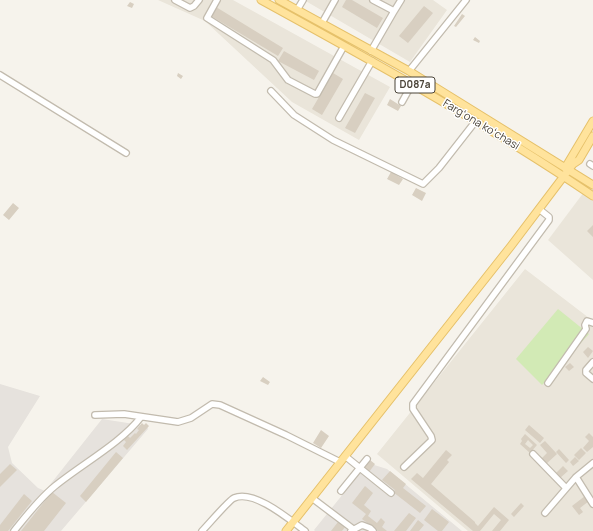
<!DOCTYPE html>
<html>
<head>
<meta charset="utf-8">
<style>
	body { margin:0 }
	canvas { display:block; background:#f6f3ec }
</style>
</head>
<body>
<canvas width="593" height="531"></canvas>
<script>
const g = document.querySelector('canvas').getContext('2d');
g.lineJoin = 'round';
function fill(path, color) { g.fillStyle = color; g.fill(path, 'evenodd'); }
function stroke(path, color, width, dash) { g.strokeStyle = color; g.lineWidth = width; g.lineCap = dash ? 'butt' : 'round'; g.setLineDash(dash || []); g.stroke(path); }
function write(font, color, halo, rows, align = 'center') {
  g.font = font + ' Manrope,sans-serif'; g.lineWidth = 3; g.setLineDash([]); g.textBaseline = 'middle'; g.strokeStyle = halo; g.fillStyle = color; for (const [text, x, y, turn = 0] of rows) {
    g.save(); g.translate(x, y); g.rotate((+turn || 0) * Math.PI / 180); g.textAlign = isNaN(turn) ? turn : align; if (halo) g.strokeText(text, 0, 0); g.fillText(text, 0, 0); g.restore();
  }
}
fill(new Path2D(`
	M158,0H233L390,87L359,140L292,102L205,21Z
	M304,0H433L447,10L410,62Z
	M593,180V280L548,240Z
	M525,269L593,321V531H468L377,454Z`), '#eae5da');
fill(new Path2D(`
	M0,384L40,396L8,447L12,463L38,488L45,491L102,419L147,426L148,429L61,531H0Z
	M368,463L387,469L462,531H315L314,530Z`), '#e6e2dd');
fill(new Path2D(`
	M558,309L589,334L542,385L516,359Z`), '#d2eab5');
fill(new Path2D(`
	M346,0H352L383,18L377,28L342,7Z
	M130,2L134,4L132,8L127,6Z
	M424,6L433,13L408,43L399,36Z
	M216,7L283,48L278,56L211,16Z
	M462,14L465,16L456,27L454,26Z
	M475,37L480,41L479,43L473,40Z
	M284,51L319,71L314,80L278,61Z
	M178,73L183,76L181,79L177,76Z
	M333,73L343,79L322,115L312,109Z
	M365,93L375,98L355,133L345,128Z
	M390,99L401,106L398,111L387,105Z
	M391,172L403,179L399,185L387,179Z
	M416,188L426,193L422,201L412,195Z
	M13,203L19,208L9,220L3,215Z
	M593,225V237L587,231Z
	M588,347L593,351L588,358L583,352Z
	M570,363L574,367L569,371L565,367Z
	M263,377L270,382L268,385L260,381Z
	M142,423L144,425L146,423L149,426L127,450L123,446L126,442L124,440L128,436L130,438L135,433L136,434L139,430L137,429Z
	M529,425L544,438L540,443L525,430Z
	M321,430L329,436L321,448L313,443Z
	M589,433L593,437V447L587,452L583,448L589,441L585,437Z
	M525,434L537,445L530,453L520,444L522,441L521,439ZM528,440L533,445L530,448L525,444Z
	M545,441L557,454L546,464L541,459L547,453L540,445Z
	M581,448L586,453L579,460L574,455Z
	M559,449L569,460L566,463L556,452Z
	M446,450L452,455L447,460L449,462L431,484L475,522V523L478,526L494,507L509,520L500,531H492L501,520L494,514L480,531H473L411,479L417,473L423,478Z
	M116,452L123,458L86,502L80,496Z
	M575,457L579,461L573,466L570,462Z
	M370,460L375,464L369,472L364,469Z
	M10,464L17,470L0,487V474Z
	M563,466L568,471L560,478L556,473Z
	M390,471L406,484L403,488L426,506L420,513L393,492L395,490L382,480Z
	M365,486L373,493L364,505L371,511L368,516L377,523L381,518L385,522L382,527L387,531H378L362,519L366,514L352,503Z
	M52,492L66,503L44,531H21Z
	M24,494L32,501L8,531H0V525Z
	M585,496L589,501L580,508L583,512L579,515L572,506Z
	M521,503L524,506L514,517L511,514Z
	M432,509L449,522L442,531H438L424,520Z
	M409,513L416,518L406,531H394Z
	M418,520L424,525L419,531H410Z
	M338,522L345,527L342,531H331Z`), '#d8cfc1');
const minor = new Path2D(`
	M175,0L190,8L194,6L199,0
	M217,0L207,18L273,60L288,80L315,94H317L344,46
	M297,10L303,0
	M393,13L401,0
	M322,23L335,0
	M371,51L393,13L392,10L373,0
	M409,71L466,0
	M0,75L126,153
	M271,91L294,115L333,140L423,184L439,168L475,122
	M402,102L412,84
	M339,118L372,61
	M590,164L593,166
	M593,362L586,370V373L593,379
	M548,383L586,329L585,325L587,321L593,323
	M95,415L124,414L178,422L191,418L212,404L220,405L286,435L340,462
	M533,454L566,488
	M345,456L391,493
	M404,467L432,440L431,436L413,409V404L549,220V217L539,209
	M576,477L593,504
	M341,491L367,459
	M312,498L353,529
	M545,513L576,477L593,463
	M14,531C27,515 39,499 55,486C82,464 121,443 141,417
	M202,531C208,525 229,500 234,498C254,489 290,520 305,531
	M351,531L362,525L370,528L373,531`);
const major = new Path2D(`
	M261,0C374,62 487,124 593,196
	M279,0L409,71L593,185
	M565,168L593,121
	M286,531L511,246L573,164L579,160L593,136`);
stroke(minor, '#c2bbae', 8);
stroke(major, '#e6c16a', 9);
stroke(minor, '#fff', 5.5);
stroke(major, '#ffe39c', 7);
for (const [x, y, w] of [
	[415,85,40]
]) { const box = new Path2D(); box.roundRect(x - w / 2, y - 8, w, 16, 3); g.fillStyle = '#fff'; g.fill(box); stroke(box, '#4b4439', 1); }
write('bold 10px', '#4b4439', null, [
	["D087a",415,85]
]);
write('11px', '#4b4439', '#fff', [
	["Fargʻona koʻchasi",481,125,31]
]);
</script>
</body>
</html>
